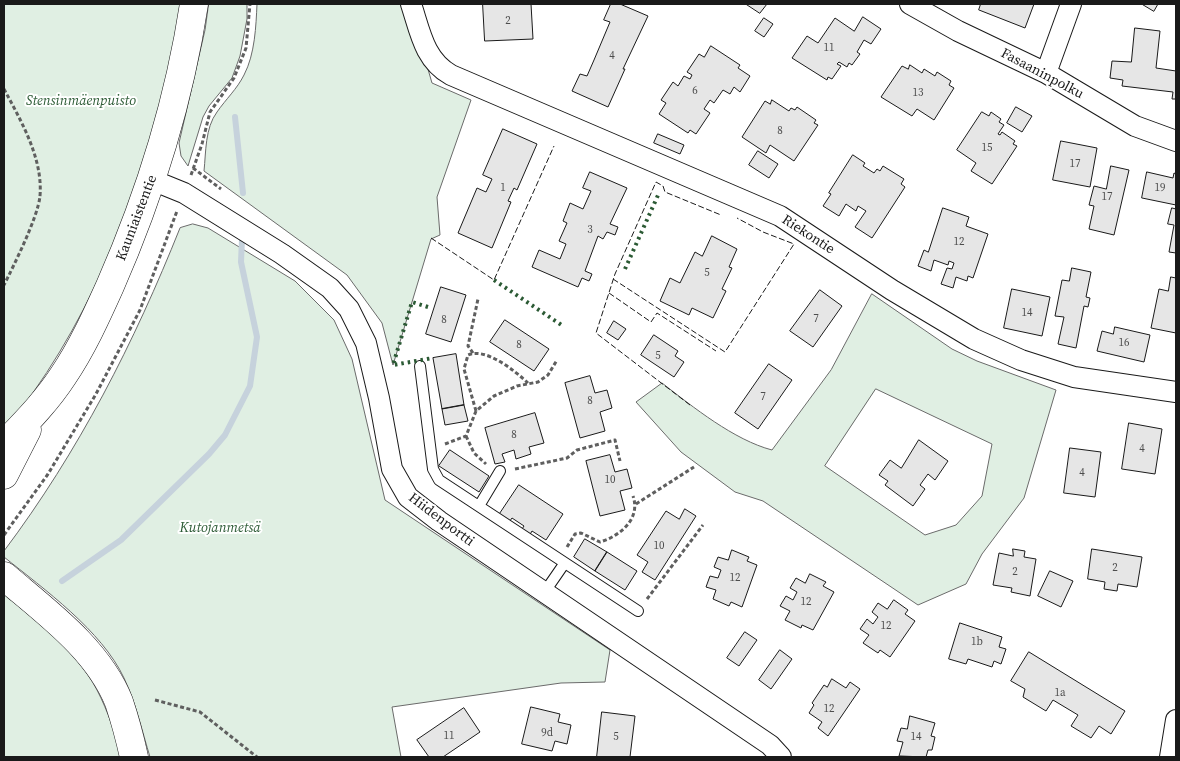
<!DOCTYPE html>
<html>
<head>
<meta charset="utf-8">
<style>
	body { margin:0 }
	#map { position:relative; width:1180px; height:761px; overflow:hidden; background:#fff; font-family:"Source Serif 4",serif }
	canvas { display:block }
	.frame { position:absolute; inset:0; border:5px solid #1a1a1a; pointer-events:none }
</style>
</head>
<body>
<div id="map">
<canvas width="1180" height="761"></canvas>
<div class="frame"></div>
</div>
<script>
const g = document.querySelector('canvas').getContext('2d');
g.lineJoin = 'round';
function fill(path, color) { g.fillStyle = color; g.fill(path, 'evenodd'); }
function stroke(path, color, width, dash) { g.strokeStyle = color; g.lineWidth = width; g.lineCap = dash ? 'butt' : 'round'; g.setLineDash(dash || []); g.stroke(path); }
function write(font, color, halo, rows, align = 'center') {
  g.font = font + ' "Source Serif 4",serif'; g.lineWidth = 4; g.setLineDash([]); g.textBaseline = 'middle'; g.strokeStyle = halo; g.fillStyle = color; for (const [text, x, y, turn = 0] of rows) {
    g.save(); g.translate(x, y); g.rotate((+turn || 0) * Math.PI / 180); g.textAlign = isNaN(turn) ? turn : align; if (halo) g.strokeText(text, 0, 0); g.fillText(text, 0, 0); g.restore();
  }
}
const green = new Path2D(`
	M4,4H182C179,30 172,56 165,82C136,207 86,331 4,431Z
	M209,4H247V19L240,56L232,78L209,106L203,117L188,166L181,156L179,143L205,30Z
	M257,4H409L432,83L471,100L437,197L440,235L431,239L393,365L382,323L347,275L204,171C206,152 205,128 217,112C226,99 237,89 244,75C255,54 256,26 257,4Z
	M193,224L208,228L295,281L334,320L352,359L385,500L610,650L605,682L561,683L392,707L401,757H150C142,731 136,703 124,678C102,631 44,589 4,557V551C79,451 134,343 180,228Z
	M872,294L952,349L977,361L1056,390L1024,498L982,554L966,584L918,605L763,501L735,492L681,452L636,402L662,383C693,407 734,440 772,450L831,370ZM876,389L992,444L982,496L956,525L925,535L825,466Z
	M4,594C37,623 76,650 97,690C108,711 115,734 123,757H4Z`);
fill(green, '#e0efe3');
stroke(green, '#6a6a6a', 1);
stroke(new Path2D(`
	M235,117L243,193
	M62,581L121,540L209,454L225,435L250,386L257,337L241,262L242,239`), '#c6d2dc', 6);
const building = new Path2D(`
	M483,4H531L533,39L485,41Z
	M611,4H620L648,16L623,69H625L608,107L572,91L580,74L587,76L594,60L610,22L604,20Z
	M746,4H767L760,13Z
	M981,4H1034L1025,28L979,10Z
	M1142,4H1158L1154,11Z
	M863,17L881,29L871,44L864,40L857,52L860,54L852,65L849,63L847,67L839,62L837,64L841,66L832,79L828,77L827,80L792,58L807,36L818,43L835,18L854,31Z
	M764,18L773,24L764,37L755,31Z
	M1135,28L1160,31L1156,68L1176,71V99H1172L1173,92L1122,86L1123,80L1110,78L1112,61L1131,62Z
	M711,46L740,65L738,68L750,76L740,92L734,87L730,94L723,90L714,103L710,100L704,109L710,113L696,134L690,130L688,133L659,114L666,103L661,100L673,82L678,86L684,76L690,79L692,75L687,72L699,54L704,57Z
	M910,65L922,73L924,69L935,76L937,72L951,81L949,85L954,88L934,120L917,109L912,116L881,97L902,66L908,69Z
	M772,100L789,111L791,108L795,110L797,107L816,120L814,123L818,125L794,161L770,145L766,153L742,137L765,101L770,104Z
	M1016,107L1032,116L1022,132L1007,123Z
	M982,112L989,116L991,112L1001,119L999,122L1004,125L998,134L1000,135L1002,132L1015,141L1013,144L1017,146L992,184L971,171L976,163L957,150Z
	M503,129L537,144L517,190L514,188L508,201L511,202L492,248L458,233L477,188L486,192L492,179L483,175Z
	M658,134L684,145L680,154L654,143Z
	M1061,141L1097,148L1090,187L1053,180Z
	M758,151L778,164L769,178L749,165Z
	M853,155L865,163L863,166L874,173L877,169L880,171L883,166L904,179L901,184L905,187L872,238L855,227L866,211L858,206L856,211L846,204L839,216L823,206L831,194L829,193Z
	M1111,166L1129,170L1114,235L1089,229L1094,206L1089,205L1094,186L1106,189Z
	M590,172L627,188L610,224L618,227L615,235L607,232L603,239L598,236L585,271L592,274L589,281L582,278L578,287L532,267L539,250L560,259L566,244L559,241L567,223L563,221L570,203L583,209L591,191L583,188Z
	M1147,172L1173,178L1174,173L1176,174V205L1142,198Z
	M943,208L969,217L966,226L988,234L973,278L968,276L967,281L956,277L953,288L941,284L947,268L952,269L954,263L949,261L948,265L934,260L931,271L918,266L924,250L928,252Z
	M1172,208L1176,209V253L1169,252L1174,225L1168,224Z
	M712,236L737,249L729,267L732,268L722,289L726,291L713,318L692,308L689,315L660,301L670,278L680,283L695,252L702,256Z
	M1072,268L1091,272L1086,297L1090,298L1088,307L1084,306L1076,348L1058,344L1064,317L1055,316L1062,280L1069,281Z
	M1171,277L1176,278V333L1151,328L1159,289L1168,291Z
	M441,287L466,295L451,342L426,334Z
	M1012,289L1050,297L1042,336L1004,328Z
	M820,290L842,306L813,347L790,331Z
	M505,320L549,349L534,371L490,342Z
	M614,321L626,329L618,340L607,333Z
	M1115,327L1150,335L1144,362L1097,351L1102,331L1113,334Z
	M654,335L678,351L675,356L684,362L674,377L641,355Z
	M456,354L464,405L442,409L433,358Z
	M769,364L792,380L758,429L735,413Z
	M590,376L595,393L607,390L612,408L600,412L605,431L580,438L565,383Z
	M464,405L468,421L445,425L442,409Z
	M535,413L544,443L529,447L531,454L516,459L514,450L502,454L505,462L495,464L485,428Z
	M1129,423L1162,429L1155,474L1122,469Z
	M919,440L948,461L935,480L928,474L920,485L925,489L913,506L885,485L888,481L879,475L890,460L901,468Z
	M1070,448L1101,452L1095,497L1064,493Z
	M450,450L489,476L479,492L439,466Z
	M610,455L615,472L627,469L632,488L620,491L625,510L600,516L586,461Z
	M519,485L563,514L546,540L532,531L528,538L520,532L524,526L512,518L507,525L497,518Z
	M685,509L696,516L655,580L642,572L648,562L637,555L666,511L679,519Z
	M585,539L607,552L595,571L574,557Z
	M1013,549L1025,551L1024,557L1036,559L1030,596L1011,592L1012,588L993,585L999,553L1013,556Z
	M1092,549L1142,557L1137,587L1118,584L1117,591L1104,589L1105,582L1088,579Z
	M732,550L749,557L747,561L757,565L742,607L731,602L729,606L713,599L716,590L706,587L710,576L718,578L721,570L714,567L718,557L728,560Z
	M607,552L637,571L625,590L595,571Z
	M1050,571L1073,581L1061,607L1038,596Z
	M810,574L826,582L823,586L834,592L813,630L802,625L801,628L785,620L790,611L780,606L786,596L793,600L797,592L790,588L796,578L805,583Z
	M894,600L908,610L905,614L915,621L890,657L880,650L878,653L863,643L869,635L860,629L867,619L873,624L878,617L872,612L878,603L887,609Z
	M960,623L1002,637L999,647L1006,649L1001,664L994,661L992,667L968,659L966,664L949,659Z
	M745,632L757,640L739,666L727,658Z
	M780,650L792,659L771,689L759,680Z
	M1029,652L1125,711L1111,734L1099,726L1091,738L1071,726L1078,715L1053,700L1046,711L1023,697L1025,689L1011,681Z
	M832,679L846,688L850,682L860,689L828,736L818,728L822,722L809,713L814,705L812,703L824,685L827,687Z
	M531,707L560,714L558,722L571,725L567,744L555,741L552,751L522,744Z
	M464,708L480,732L443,757H429L417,740Z
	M602,712L635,716L630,757H597Z
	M910,716L935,723L931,736L935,737L932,750H928L926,757L899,756L903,742L897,741L901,728L907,729Z`);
fill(building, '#e6e6e6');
stroke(building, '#1a1a1a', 1);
const lane = new Path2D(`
	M420,366L433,469L439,480L638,611
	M479,506L500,471
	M544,593L564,564`);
const street = new Path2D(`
	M411,4C420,31 424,60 451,75L780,216L892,290L974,339L1021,360L1074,377L1176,392
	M910,4L958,31L1046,73L1135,126L1176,141
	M1046,73L1071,4
	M152,180L184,193L282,254L330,288L349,309L366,343L379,398L392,469L408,497L439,521L770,745L781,757
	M1170,757L1176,720`);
const primary = new Path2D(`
	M4,445C25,423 46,402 63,376C82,348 96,317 110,286C150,195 179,102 194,4
	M4,475L27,430`);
const highway = new Path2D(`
	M4,576C46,612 98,649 119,702C125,720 130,739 134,757`);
stroke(lane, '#1a1a1a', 12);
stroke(street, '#1a1a1a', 22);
stroke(primary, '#1a1a1a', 29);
stroke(highway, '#1a1a1a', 29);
stroke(new Path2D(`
	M4,89C21,121 43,158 40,196C38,217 14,265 4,285
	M193,168L221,189
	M191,175L202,144L210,112L234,78L246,48L250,4
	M473,353L468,346L478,299
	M476,411L464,369L468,355C486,347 515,371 528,383
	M466,436L474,453L486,464
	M445,444L466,436L476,411L494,396L517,386L538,382L548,375L557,360
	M515,469L567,458L577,450L615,440L620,461
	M636,504L694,467
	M4,535L48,474L96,394L140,310L177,211
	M567,547L575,534L581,533L600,542C620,536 641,519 633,496
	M647,599L703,525
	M155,700L200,712L257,757`), '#5f5f5f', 3, [4, 2.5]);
stroke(lane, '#fff', 10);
stroke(street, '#fff', 20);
stroke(primary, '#fff', 28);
stroke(highway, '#fff', 28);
stroke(new Path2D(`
	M625,269L659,193
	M494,280L563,326
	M428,307L412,302L393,365L433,358`), '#2b5a34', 4, [2.5, 4]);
stroke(new Path2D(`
	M431,238L494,280L554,146
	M613,279L725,352L794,244L763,232L737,218
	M609,293L651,322L657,313L716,351
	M690,405L596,333L615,274L656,182L663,186L665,192L721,215`), '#1a1a1a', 1, [6, 2.5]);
write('11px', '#4d4d4d', null, [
	["2",508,21],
	["11",829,48],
	["4",612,56],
	["6",695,91],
	["13",918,93],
	["8",780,131],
	["15",987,148],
	["17",1075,164],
	["1",503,188],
	["19",1160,188],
	["17",1107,197],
	["3",590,230],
	["12",959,242],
	["5",707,273],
	["14",1027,313],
	["7",816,319],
	["8",444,320],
	["16",1124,343],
	["8",519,345],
	["5",658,356],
	["7",763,397],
	["8",590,401],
	["8",514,435],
	["4",1142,449],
	["4",1082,473],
	["10",610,480],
	["10",659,546],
	["2",1115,568],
	["2",1015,572],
	["12",735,578],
	["12",806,602],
	["12",886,626],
	["1b",977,642],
	["1a",1060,693],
	["12",829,709],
	["9d",547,733],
	["11",449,736],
	["5",616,737],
	["14",916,737]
]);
write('14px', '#1a1a1a', '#fff', [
	["Fasaaninpolku",1042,74,28],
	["Kauniaistentie",137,218,-69],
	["Riekontie",808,235,33],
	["Hiidenportti",441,520,37]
]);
write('italic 14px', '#2b5a34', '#fff', [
	["Stensinmäenpuisto",81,101],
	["Kutojanmetsä",220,528]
]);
</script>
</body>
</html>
